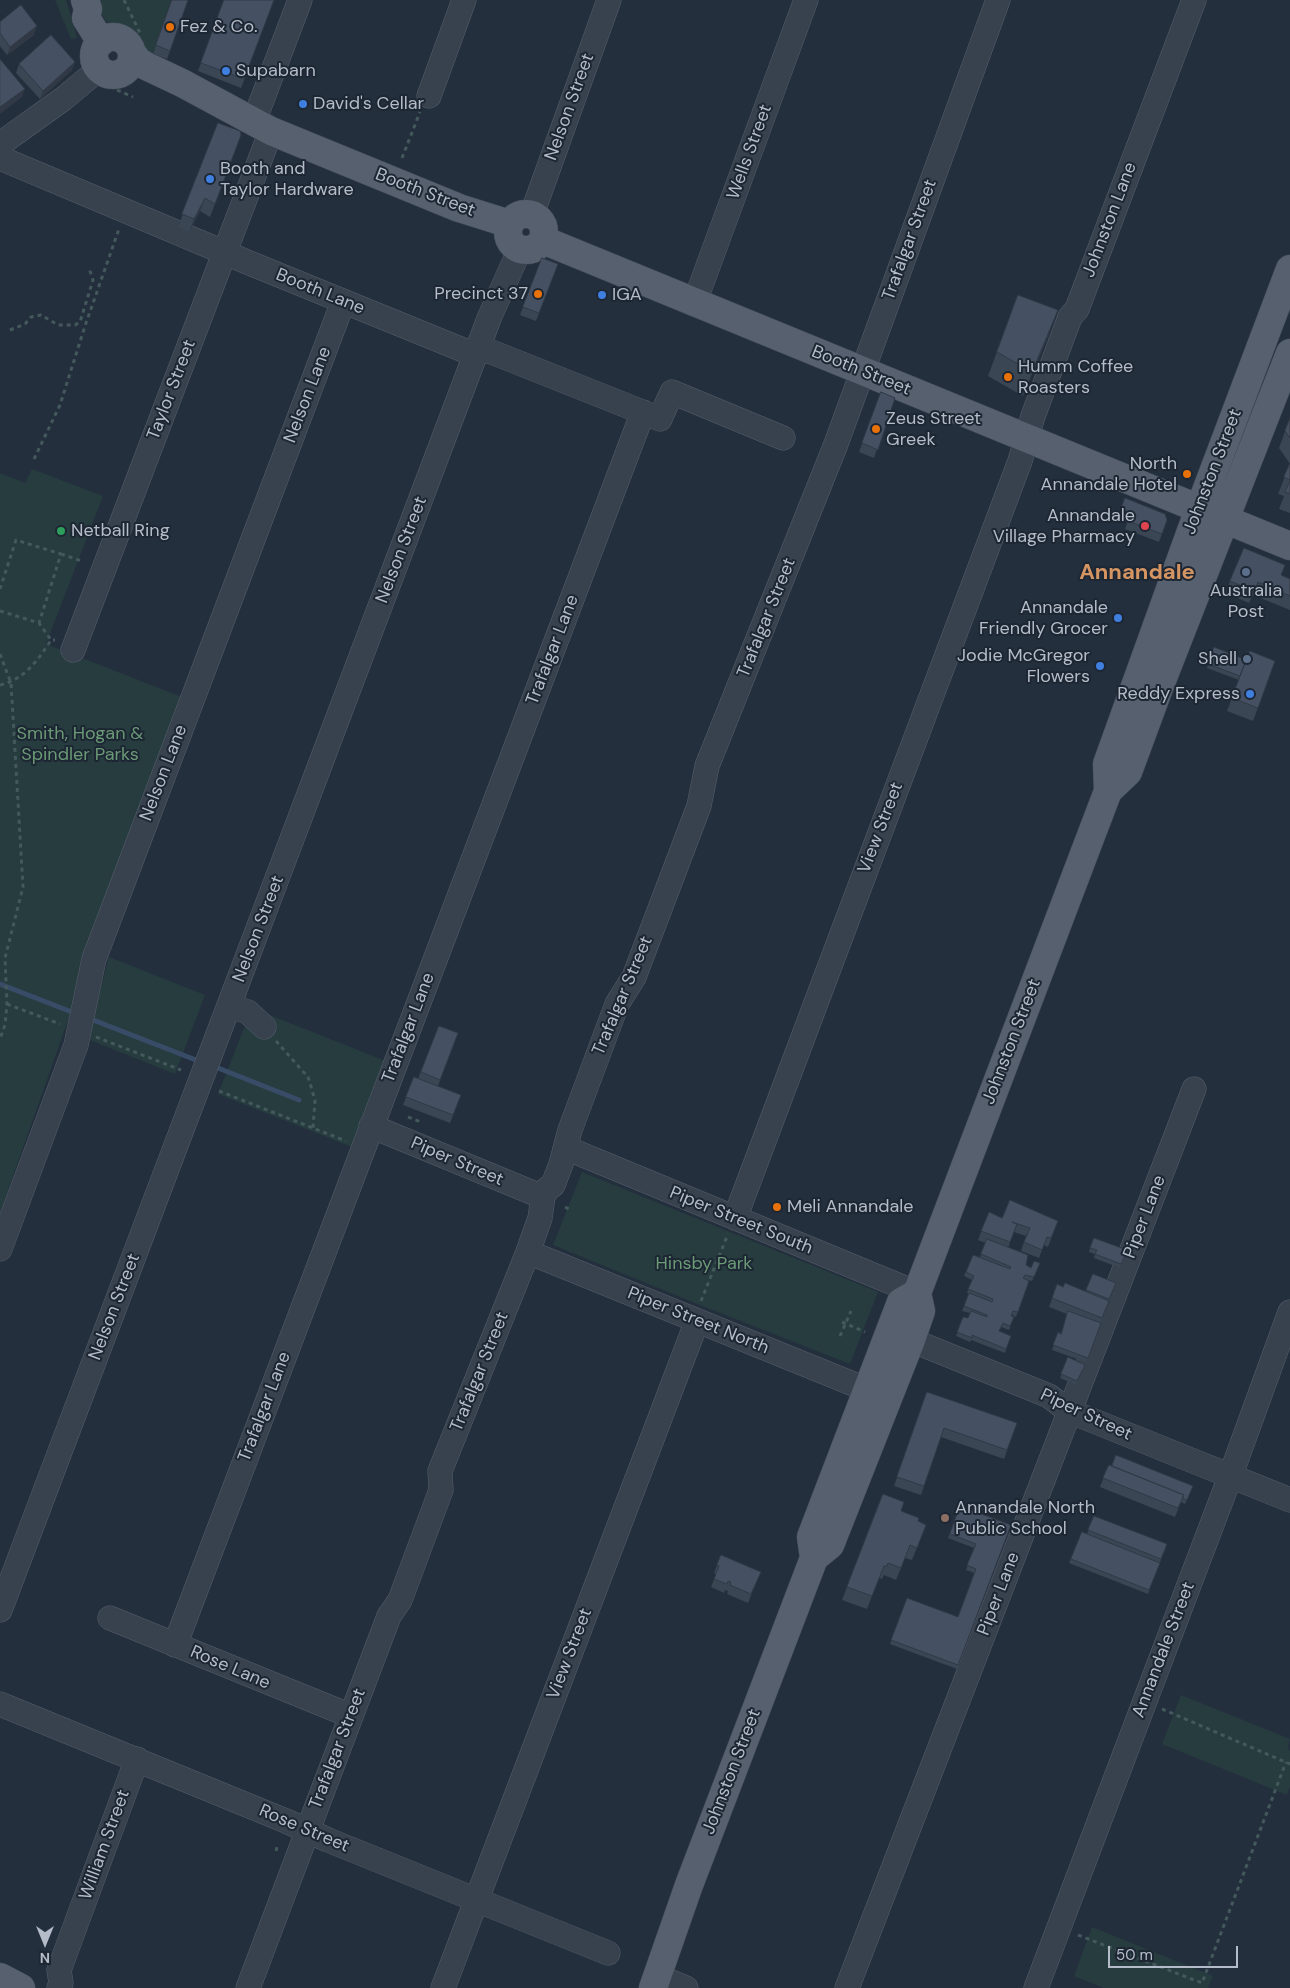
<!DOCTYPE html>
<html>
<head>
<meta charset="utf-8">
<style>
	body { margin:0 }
	#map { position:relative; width:1290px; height:1988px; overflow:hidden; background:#242f3e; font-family:"DM Sans",sans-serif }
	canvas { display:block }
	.north { position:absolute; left:20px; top:1918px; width:50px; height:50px; -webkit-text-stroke:4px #1d2633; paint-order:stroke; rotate:180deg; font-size:14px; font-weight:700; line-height:20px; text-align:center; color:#b4bcc9 }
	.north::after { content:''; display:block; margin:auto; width:18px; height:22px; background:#b4bcc9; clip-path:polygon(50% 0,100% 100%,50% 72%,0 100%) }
	.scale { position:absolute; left:1108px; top:1946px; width:130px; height:22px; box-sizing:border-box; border:2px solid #b4bcc9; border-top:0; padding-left:6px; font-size:15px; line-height:18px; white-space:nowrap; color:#b4bcc9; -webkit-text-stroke:4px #1d2633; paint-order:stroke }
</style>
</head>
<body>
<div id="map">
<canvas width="1290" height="1988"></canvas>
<div class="north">N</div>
<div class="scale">50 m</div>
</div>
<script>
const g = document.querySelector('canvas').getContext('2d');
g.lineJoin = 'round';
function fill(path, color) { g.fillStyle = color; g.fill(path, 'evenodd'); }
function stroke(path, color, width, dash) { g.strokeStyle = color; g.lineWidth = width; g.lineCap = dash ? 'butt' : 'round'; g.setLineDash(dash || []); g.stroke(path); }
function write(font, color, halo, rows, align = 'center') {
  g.font = font + ' "DM Sans",sans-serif'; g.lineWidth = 4; g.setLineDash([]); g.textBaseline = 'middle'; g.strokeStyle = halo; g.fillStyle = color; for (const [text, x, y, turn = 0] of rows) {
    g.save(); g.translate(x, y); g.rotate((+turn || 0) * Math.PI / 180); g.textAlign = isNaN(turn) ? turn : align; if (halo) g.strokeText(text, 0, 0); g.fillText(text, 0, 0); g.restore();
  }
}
fill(new Path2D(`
	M55,0H66L77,38L71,39Z
	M94,0H172L153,54H138L130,42L104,19Z
	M32,469L103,496L46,644L182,697L0,1213V473L25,483Z
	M109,957L205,995L175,1074L87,1039Z
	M252,1008L388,1062L354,1148L218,1094Z
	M582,1172L878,1292L850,1364L700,1305L553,1245Z
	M1181,1695L1290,1739L1288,1747L1290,1752V1786L1287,1795L1162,1744Z
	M1092,1927L1213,1976L1208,1988H1104L1074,1976Z`), '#263c3f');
stroke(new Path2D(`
	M0,984L77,1014
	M88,1018L201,1062
	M213,1066L299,1100`), '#394c67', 5);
const minor = new Path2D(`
	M429,96L464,0
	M254,121L300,0
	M0,144L63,99L99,69
	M0,158L247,262L468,352L489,351L660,419L672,392L783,438
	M532,214L609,0
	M694,304L806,0
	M73,650L271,131
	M230,1006L248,1012L264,1027
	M371,1126L543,1197
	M566,1148L917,1293
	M735,1218L1020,461L1033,416L1070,317L1077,309L1194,0
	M0,1249L76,1045L94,959L343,302
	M528,1252L868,1390
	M911,1340L1049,1396L1069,1411L1290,1500
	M0,1610L490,316L520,249
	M110,1618L351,1716
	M175,1645L643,412
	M0,1704L286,1821L328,1840L608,1953
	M657,1976L686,1988
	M59,1988L61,1983L59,1970L137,1759
	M248,1988L389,1616L400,1600L441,1490L440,1471L528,1252L540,1218L543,1197L547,1189L553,1185L561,1164L570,1130L617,1004L634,977L699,806L707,766L836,444L998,0
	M443,1988L697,1321
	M847,1988L1194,1089
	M1036,1988L1230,1477L1290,1312`);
const major = new Path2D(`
	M85,0L88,9L86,18L101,42
	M94 56a19 19 0 1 1 38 0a19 19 0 1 1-38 0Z
	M132,53L138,61L146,66L182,83L271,131L459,208L510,224
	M508 232a18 18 0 1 1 36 0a18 18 0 1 1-36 0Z
	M543,240L1290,546
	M1108,791L1128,772L1159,688L1290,353
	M814,1558L830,1545L911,1340L921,1311L917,1293L1108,791L1107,764L1191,531L1290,269
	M0,1977L21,1988
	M653,1988L689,1885L814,1558L811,1537L901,1302L917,1293`);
stroke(minor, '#565f6c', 25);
stroke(major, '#414a57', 29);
stroke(new Path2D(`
	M124,0L140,33
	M117,90L133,97
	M402,158L420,112
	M10,330L25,324L31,317L41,315L58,325H75L80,322L93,280L89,268
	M34,459L60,405L85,326L119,229
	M61,554L82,561
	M0,589L16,540L61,554L39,623
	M0,611L39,623L51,640
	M0,654L11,683L23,887L5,958L7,1004L5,1025L0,1039
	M0,685C24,680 38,660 51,640H55
	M7,1004L60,1024
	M96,1037L181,1070
	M276,1041L308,1077L315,1100L313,1128
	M219,1091L346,1141
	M408,1117L421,1122
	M565,1207L571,1210
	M701,1301L728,1234
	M842,1322L865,1332
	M840,1336L851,1311
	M1162,1709L1290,1764
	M276,1851L277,1847
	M1078,1935L1202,1983L1286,1762`), '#44595c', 3, [4, 4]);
stroke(minor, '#38414e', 24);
stroke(major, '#56606e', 28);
fill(new Path2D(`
	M172,0H188L167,59L153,54Z
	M224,0H274L241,88L198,71Z
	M0,22L34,35L7,55L0,46Z
	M19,64L72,70L40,99L16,73Z
	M218,123L241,135L210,217L200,211L189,232L178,227Z
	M542,258L558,264L536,321L520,315Z
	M1018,295L1049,334L1023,396L988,376Z
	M881,392L895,398L874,458L859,452Z
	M1290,418V513L1279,509L1284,496L1278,494L1290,464L1279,448Z
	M1125,498L1167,520L1159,542L1125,529L1128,521L1118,518Z
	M1285,565L1281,576L1290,579V610L1253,595L1249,603L1226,593L1230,581Z
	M1214,647L1246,660L1275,661L1253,721L1227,711L1239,680L1207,668Z
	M439,1026L458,1033L438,1086L461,1095L450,1123L403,1105L414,1077L418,1079Z
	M989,1212L1002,1218L1058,1221L1048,1247L1044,1245L1039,1258L1021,1251L1026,1236L1014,1232L1008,1248L1026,1265L1031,1268L1040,1263L1032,1281L1028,1280L1029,1281L1016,1317L1012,1315L1011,1316L1014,1317L1009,1330L1001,1327L999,1331L1011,1336L1005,1353L971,1340L970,1342L956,1336L963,1317L968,1318L970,1313L962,1311L969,1294L967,1293L972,1280L964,1276L973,1255L980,1257L986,1243L978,1240Z
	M1090,1248L1127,1250L1120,1268L1094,1258L1095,1254L1089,1252Z
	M1093,1274L1116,1283L1086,1362L1052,1350L1058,1332L1061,1334L1067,1314L1049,1307L1057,1284L1063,1287L1086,1291Z
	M1068,1357L1085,1365L1076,1385L1060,1378Z
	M927,1392L1017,1423L1004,1459L941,1437L921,1495L894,1486Z
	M1109,1465L1112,1466L1193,1486L1185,1504L1181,1502L1175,1517L1100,1487Z
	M960,1506L1011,1525L957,1669L890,1644L907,1598L958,1617L974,1573L966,1570L974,1548L948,1538Z
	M901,1511L918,1521L926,1525L912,1560L905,1558L896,1580L884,1575L882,1579L879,1578L867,1609L842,1600L847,1587Z
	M1094,1516L1167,1544L1148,1594L1069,1563L1082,1532L1087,1534Z
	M721,1555L757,1580L748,1603L727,1594L728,1591L725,1590L724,1593L711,1587L716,1574L714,1573Z`), '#3b4654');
fill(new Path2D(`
	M37,26L34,35L7,55L10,47Z
	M75,62L72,70L40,99L43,91Z
	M25,89L22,97L0,114V107Z
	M205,198L200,211L189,232L194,219Z
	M1058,310L1049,334L1023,396L1032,372Z`), '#303945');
const building = new Path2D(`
	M172,0H188L170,51L156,45Z
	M224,0H274L244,79L201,63Z
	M21,5L37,26L10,47L0,33V22Z
	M51,35L75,62L43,91L19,64Z
	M0,59L25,89L0,107Z
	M218,123L240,131L241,135L215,204L205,198L194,219L182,214Z
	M542,258L558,264L539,313L523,307Z
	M1018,295L1058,310L1032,372L997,352Z
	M881,392L895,398L878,450L862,443Z
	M1290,418V438L1285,431Z
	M1290,463V494L1285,492L1290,480L1284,477Z
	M1125,498L1165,514L1167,520L1162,534L1128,521L1131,513L1121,509Z
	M1244,548L1285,565L1281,575L1290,579V596L1258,582L1254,591L1230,581Z
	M1214,647L1246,660L1240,676L1208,664Z
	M1250,651L1275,661L1258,708L1232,698Z
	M439,1026L458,1033L440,1080L421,1072Z
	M414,1077L461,1095L453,1115L406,1097Z
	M1010,1200L1058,1221L1051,1238L1047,1237L1042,1250L1024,1242L1030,1228L1012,1222L1017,1224L1010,1242L981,1231L989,1212L1002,1218Z
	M1094,1238L1127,1250L1121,1264L1095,1254L1097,1250L1090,1248Z
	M987,1239L1028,1255L1026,1265L1031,1268L1034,1261L1040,1263L1034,1277L1025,1275L1023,1278L1029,1281L1018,1312L1013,1311L1011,1316L1014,1317L1010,1326L1003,1323L999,1331L1011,1336L1006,1349L972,1335V1338L957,1332L963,1317L968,1318L971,1311L987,1317V1315L964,1306L969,1293L992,1302L993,1299L968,1289L974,1276L966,1272L973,1255L1010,1269L1011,1267L981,1254Z
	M1093,1274L1116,1283L1109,1299L1086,1290Z
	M1065,1283L1109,1301L1102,1318L1052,1298L1057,1284L1063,1287Z
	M1068,1311L1101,1323L1088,1358L1053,1345L1058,1332L1061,1334Z
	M1068,1357L1085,1365L1077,1381L1061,1374Z
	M927,1392L1017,1423L1007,1450L944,1428L924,1486L897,1477Z
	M1116,1455L1193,1486L1187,1500L1182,1498L1184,1495L1112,1466Z
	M1109,1465L1184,1495L1178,1508L1103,1478Z
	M883,1494L904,1502L901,1511L919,1518L918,1521L926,1525L917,1548L910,1545L901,1568L888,1563L887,1566H884L872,1596L847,1587Z
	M960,1506L1011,1525L958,1665L891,1640L907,1598L958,1617L976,1569L967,1565L976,1544L950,1534Z
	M1094,1516L1167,1544L1161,1559L1088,1530Z
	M1082,1532L1160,1563L1149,1590L1071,1559Z
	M721,1555L761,1572L751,1594L730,1585L731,1582L728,1581L727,1584L714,1579L719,1566L717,1565Z`);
fill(building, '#455162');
stroke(building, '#303945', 1);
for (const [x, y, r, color] of [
	[170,27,5,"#e8710a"],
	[226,71,5,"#3f7fe0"],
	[303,104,5,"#3f7fe0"],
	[210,179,5,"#3f7fe0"],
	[538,294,5,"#e8710a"],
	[602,295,5,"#3f7fe0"],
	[1008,377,5,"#e8710a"],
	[876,429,5,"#e8710a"],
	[1187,474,5,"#e8710a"],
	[1145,526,5,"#e0444e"],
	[61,531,5,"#2e9e5b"],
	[1246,572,5,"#5c6f8a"],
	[1118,618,5,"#3f7fe0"],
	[1247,659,5,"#5c6f8a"],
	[1100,666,5,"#3f7fe0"],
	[1250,694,5,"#3f7fe0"],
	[777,1207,5,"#e8710a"],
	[945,1518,5,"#8d6e63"]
]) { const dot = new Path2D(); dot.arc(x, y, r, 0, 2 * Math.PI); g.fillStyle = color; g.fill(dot); stroke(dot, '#1d2633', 2); }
write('18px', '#b4bcc9', '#1d2633', [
	["Fez & Co.",180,27],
	["Supabarn",236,71],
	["David's Cellar",313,104],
	["Booth and",220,169],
	["Taylor Hardware",220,190],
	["Precinct 37",528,294,"right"],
	["IGA",612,295],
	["Humm Coffee",1018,367],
	["Roasters",1018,388],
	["Zeus Street",886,419],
	["Greek",886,440],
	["North",1177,464,"right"],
	["Annandale Hotel",1177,485,"right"],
	["Annandale",1135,516,"right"],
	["Village Pharmacy",1135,537,"right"],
	["Netball Ring",71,531],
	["Australia",1246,591,"center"],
	["Post",1246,612,"center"],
	["Annandale",1108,608,"right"],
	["Friendly Grocer",1108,629,"right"],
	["Jodie McGregor",1090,656,"right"],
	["Flowers",1090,677,"right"],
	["Shell",1237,659,"right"],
	["Reddy Express",1240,694,"right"],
	["Meli Annandale",787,1207],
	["Annandale North",955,1508],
	["Public School",955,1529]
], 'left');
write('18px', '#b4bcc9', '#1d2633', [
	["Nelson Street",570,107,-70],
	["Wells Street",750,152,-70],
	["Booth Street",425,193,21],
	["Johnston Lane",1110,220,-69],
	["Trafalgar Street",910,240,-70],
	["Booth Lane",320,292,22],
	["Booth Street",861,371,22],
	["Taylor Street",172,390,-69],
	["Nelson Lane",308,395,-69],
	["Johnston Street",1213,472,-69],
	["Nelson Street",402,550,-69],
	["Trafalgar Street",767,618,-68],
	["Trafalgar Lane",553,650,-69],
	["Nelson Lane",164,773,-69],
	["View Street",881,828,-69],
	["Nelson Street",259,929,-69],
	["Trafalgar Street",623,996,-67],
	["Trafalgar Lane",409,1028,-69],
	["Johnston Street",1012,1042,-69],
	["Piper Street",457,1162,23],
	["Piper Lane",1145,1217,-69],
	["Piper Street South",741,1221,22],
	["Nelson Street",115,1307,-69],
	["Piper Street North",698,1321,22],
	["Trafalgar Street",480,1372,-68],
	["Trafalgar Lane",265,1407,-69],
	["Piper Street",1086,1415,25],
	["Piper Lane",999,1594,-69],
	["Annandale Street",1164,1650,-69],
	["View Street",570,1654,-69],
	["Rose Lane",230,1668,23],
	["Trafalgar Street",338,1749,-69],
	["Johnston Street",732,1772,-69],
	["Rose Street",304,1829,23],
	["William Street",105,1845,-70]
]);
write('18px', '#6b9a76', '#1d2633', [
	["Smith, Hogan &",80,734],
	["Spindler Parks",80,755],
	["Hinsby Park",704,1264]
]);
write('bold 22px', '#d59563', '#1d2633', [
	["Annandale",1137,573]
]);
</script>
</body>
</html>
